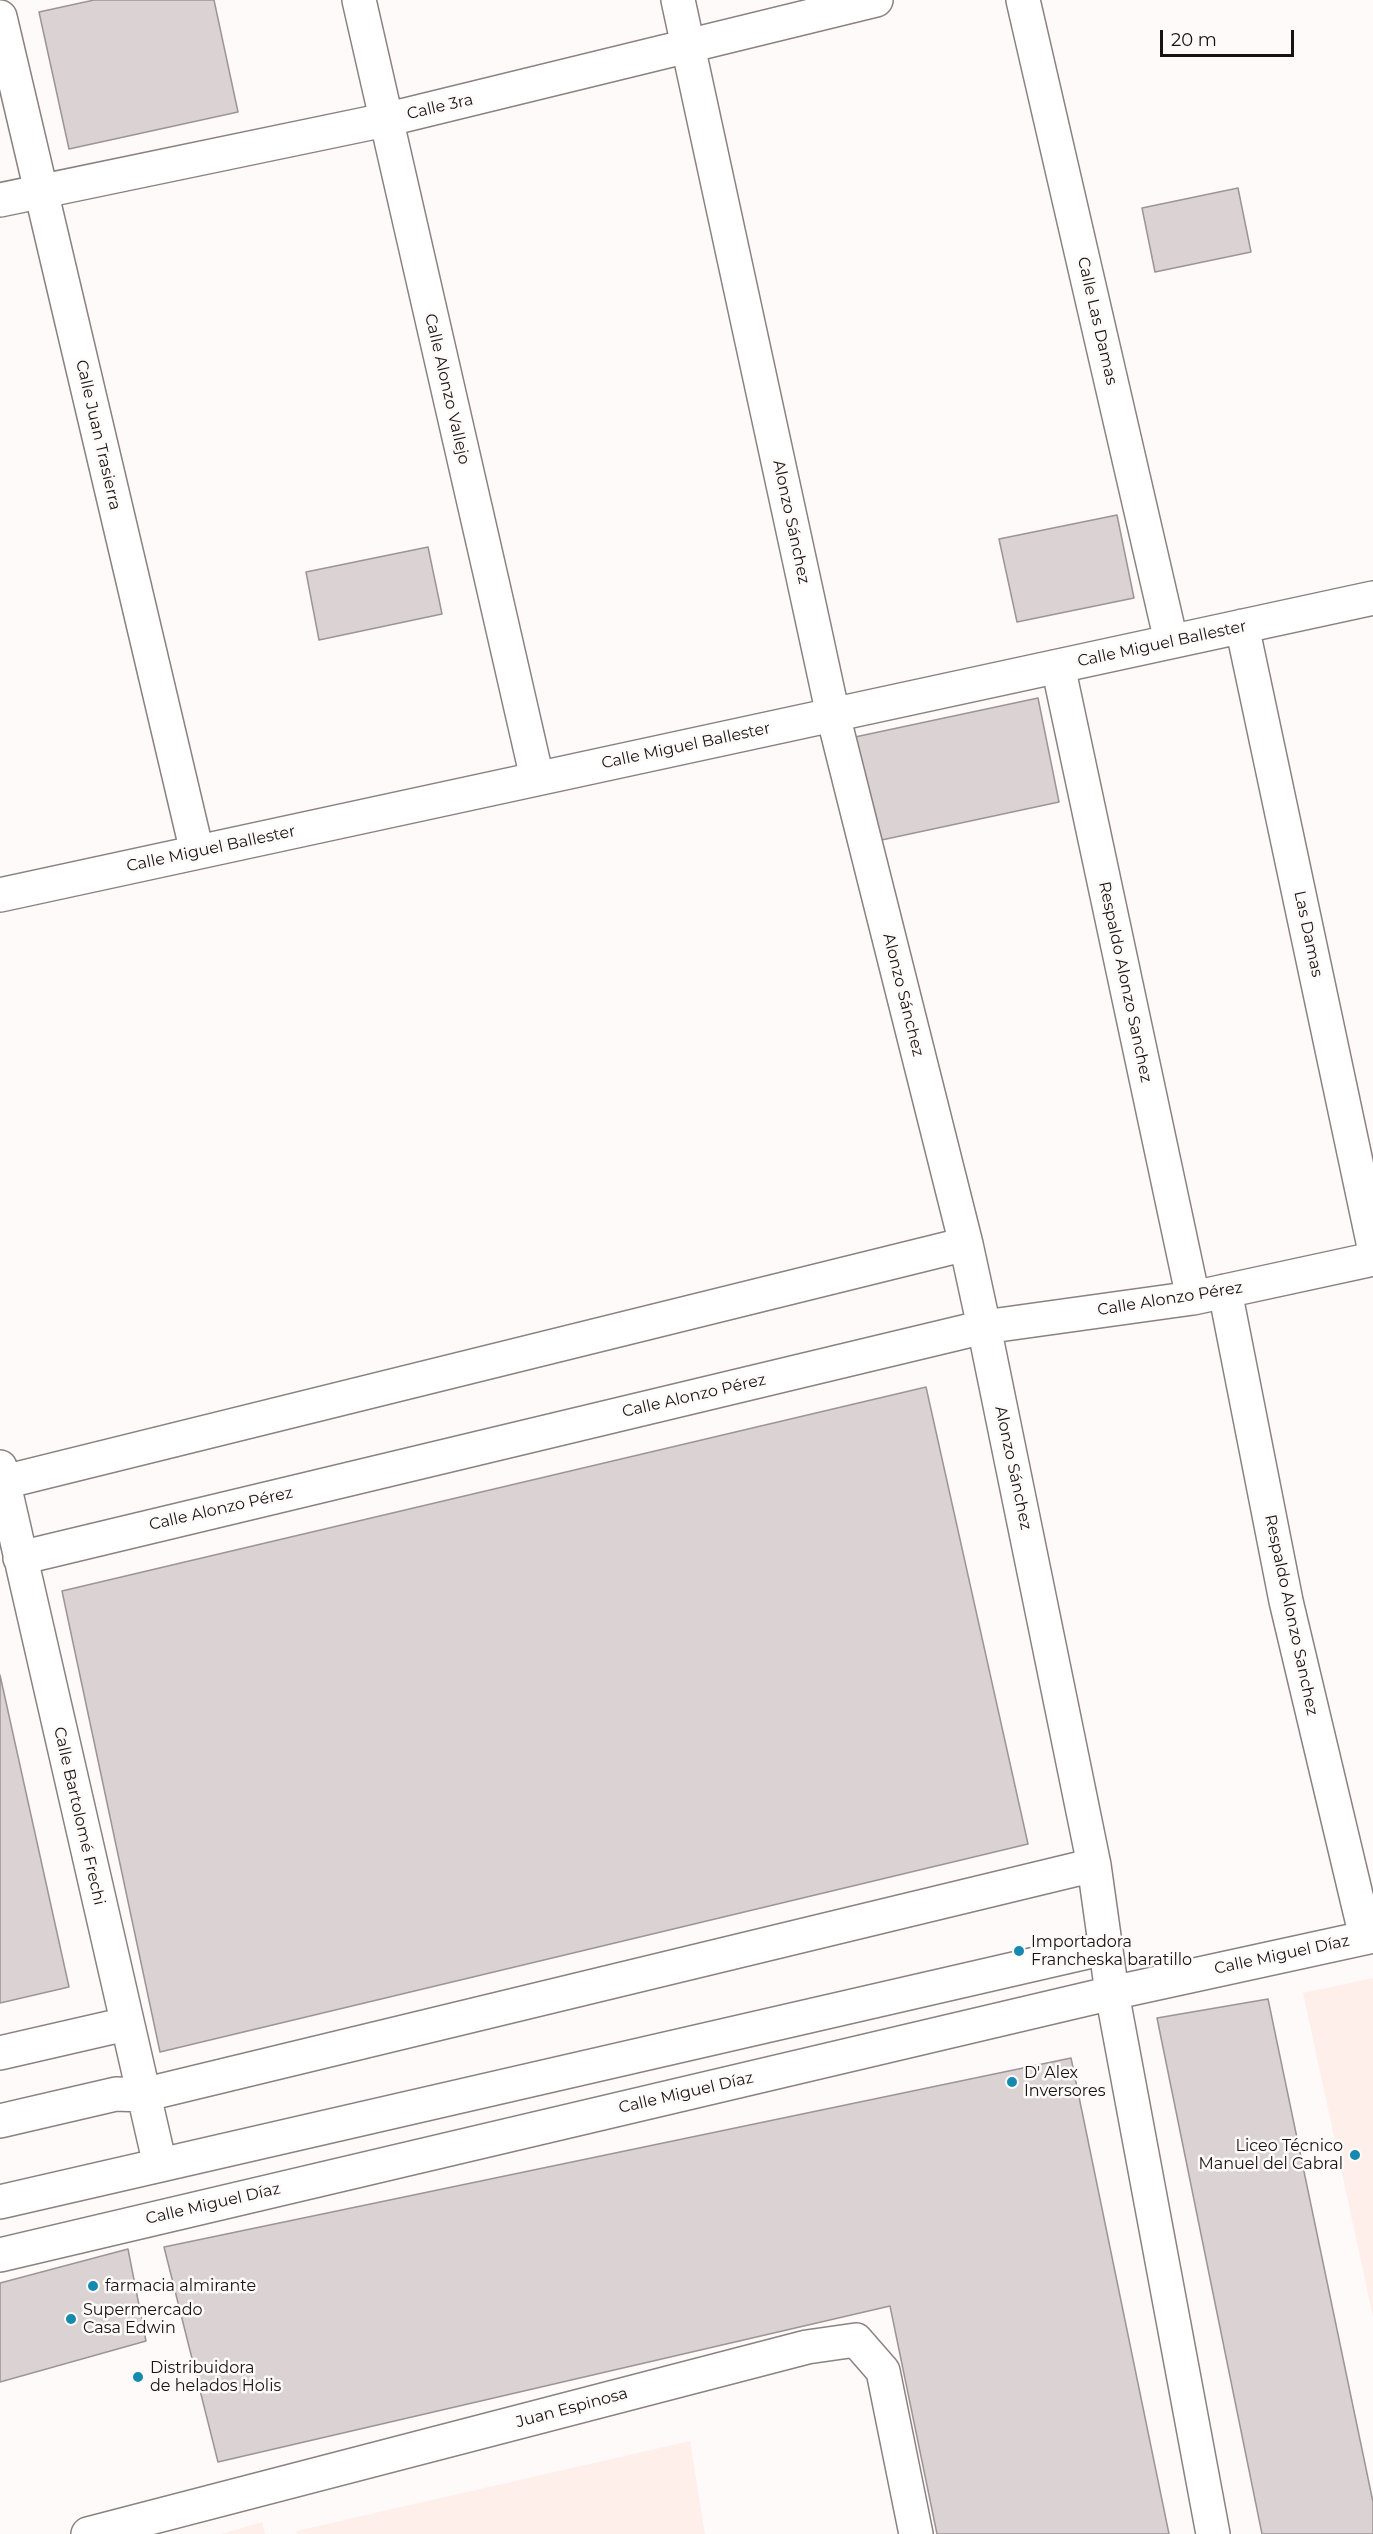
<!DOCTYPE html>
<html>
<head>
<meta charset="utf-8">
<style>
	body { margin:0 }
	#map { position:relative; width:1373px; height:2534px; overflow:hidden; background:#fefaf9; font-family:Montserrat,sans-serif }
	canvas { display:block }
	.scale { position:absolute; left:1160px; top:30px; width:134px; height:27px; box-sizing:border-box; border:3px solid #161312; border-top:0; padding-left:8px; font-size:18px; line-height:21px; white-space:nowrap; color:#161312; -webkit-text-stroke:4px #fefaf9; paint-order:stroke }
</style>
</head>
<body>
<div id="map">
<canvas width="1373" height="2534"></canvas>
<div class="scale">20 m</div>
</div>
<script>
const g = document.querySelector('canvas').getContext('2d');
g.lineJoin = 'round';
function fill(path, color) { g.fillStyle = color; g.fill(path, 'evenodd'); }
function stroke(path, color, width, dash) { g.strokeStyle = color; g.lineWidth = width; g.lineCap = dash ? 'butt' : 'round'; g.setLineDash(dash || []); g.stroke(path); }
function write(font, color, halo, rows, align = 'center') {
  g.font = font + ' Montserrat,sans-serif'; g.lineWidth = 5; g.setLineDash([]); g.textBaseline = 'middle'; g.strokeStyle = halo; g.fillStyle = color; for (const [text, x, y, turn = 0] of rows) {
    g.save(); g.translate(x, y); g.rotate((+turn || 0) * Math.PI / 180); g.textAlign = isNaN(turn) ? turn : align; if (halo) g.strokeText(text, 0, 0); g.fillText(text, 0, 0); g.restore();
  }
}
fill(new Path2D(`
	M1373,1978V2317L1303,1993Z
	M690,2441L705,2534H297L296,2531Z
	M262,2522L265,2534H222Z`), '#feefeb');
const building = new Path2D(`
	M94,0H214L238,112L69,149L39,12Z
	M1238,188L1251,252L1155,272L1142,208Z
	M1117,515L1134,598L1017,622L999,539Z
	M428,547L442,614L319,640L306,572Z
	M1038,698L1059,802L877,841L855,737Z
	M926,1387L1028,1844L160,2052L62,1591Z
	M0,1675L69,1987L0,2003Z
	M1268,1999L1373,2502V2534H1262L1157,2018Z
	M1071,2058L1169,2534H937L890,2306L218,2462L164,2247Z
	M128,2249L146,2341L0,2382V2283Z`);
fill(building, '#dbd2d4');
stroke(building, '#9d9496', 1.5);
const minor = new Path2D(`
	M359,0L537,778
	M678,0L833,715L966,1244L984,1327L1094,1865L1112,1993L1213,2534
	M1023,0L1171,641
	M0,17L197,852
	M0,200L385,120L876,0
	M1242,626L1373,1242
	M1058,666L1193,1298
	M0,895L1373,598
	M1225,1291L1286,1601L1366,1937
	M0,1467L160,2165
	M0,1483L966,1244
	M20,1558L984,1327L1193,1298L1373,1259
	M0,2053L126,2024
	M0,2121L116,2094L143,2095L1094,1865
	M0,2202L1105,1948
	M0,2255L1112,1993L1373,1936
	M88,2534L807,2347L856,2340L883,2371L916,2534`);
stroke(minor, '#8b8280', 36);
stroke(minor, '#fff', 33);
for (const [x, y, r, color] of [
	[1019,1951,6,"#1689ae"],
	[1012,2082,6,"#1689ae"],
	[1355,2155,6,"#1689ae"],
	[93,2286,6,"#1689ae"],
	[71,2319,6,"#1689ae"],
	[138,2377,6,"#1689ae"]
]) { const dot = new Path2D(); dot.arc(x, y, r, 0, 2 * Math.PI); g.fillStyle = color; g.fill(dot); stroke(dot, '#fefaf9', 2); }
write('16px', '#161312', '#fefaf9', [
	["Calle 3ra",440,107,-13],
	["Calle Las Damas",1097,321,77],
	["Calle Alonzo Vallejo",447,389,77],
	["Calle Juan Trasierra",98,435,77],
	["Alonzo Sánchez",791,522,78],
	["Calle Miguel Ballester",1162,644,-12],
	["Calle Miguel Ballester",686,746,-12],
	["Calle Miguel Ballester",211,849,-12],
	["Las Damas",1308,934,78],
	["Respaldo Alonzo Sanchez",1125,982,78],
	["Alonzo Sánchez",903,995,76],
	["Calle Alonzo Pérez",1170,1299,-9],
	["Calle Alonzo Pérez",694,1396,-13],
	["Alonzo Sánchez",1013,1468,78],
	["Calle Alonzo Pérez",221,1509,-13],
	["Respaldo Alonzo Sanchez",1291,1615,78],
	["Calle Bartolomé Frechi",79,1816,77],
	["Calle Miguel Díaz",1282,1955,-12],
	["Calle Miguel Díaz",686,2093,-13],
	["Calle Miguel Díaz",213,2204,-13],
	["Juan Espinosa",572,2408,-15]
]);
write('16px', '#161312', '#fefaf9', [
	["Importadora",1031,1942],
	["Francheska baratillo",1031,1960],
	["D' Alex",1024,2073],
	["Inversores",1024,2091],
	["Liceo Técnico",1343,2146,"right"],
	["Manuel del Cabral",1343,2164,"right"],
	["farmacia almirante",105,2286],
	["Supermercado",83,2310],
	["Casa Edwin",83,2328],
	["Distribuidora",150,2368],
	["de helados Holis",150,2386]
], 'left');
</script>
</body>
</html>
